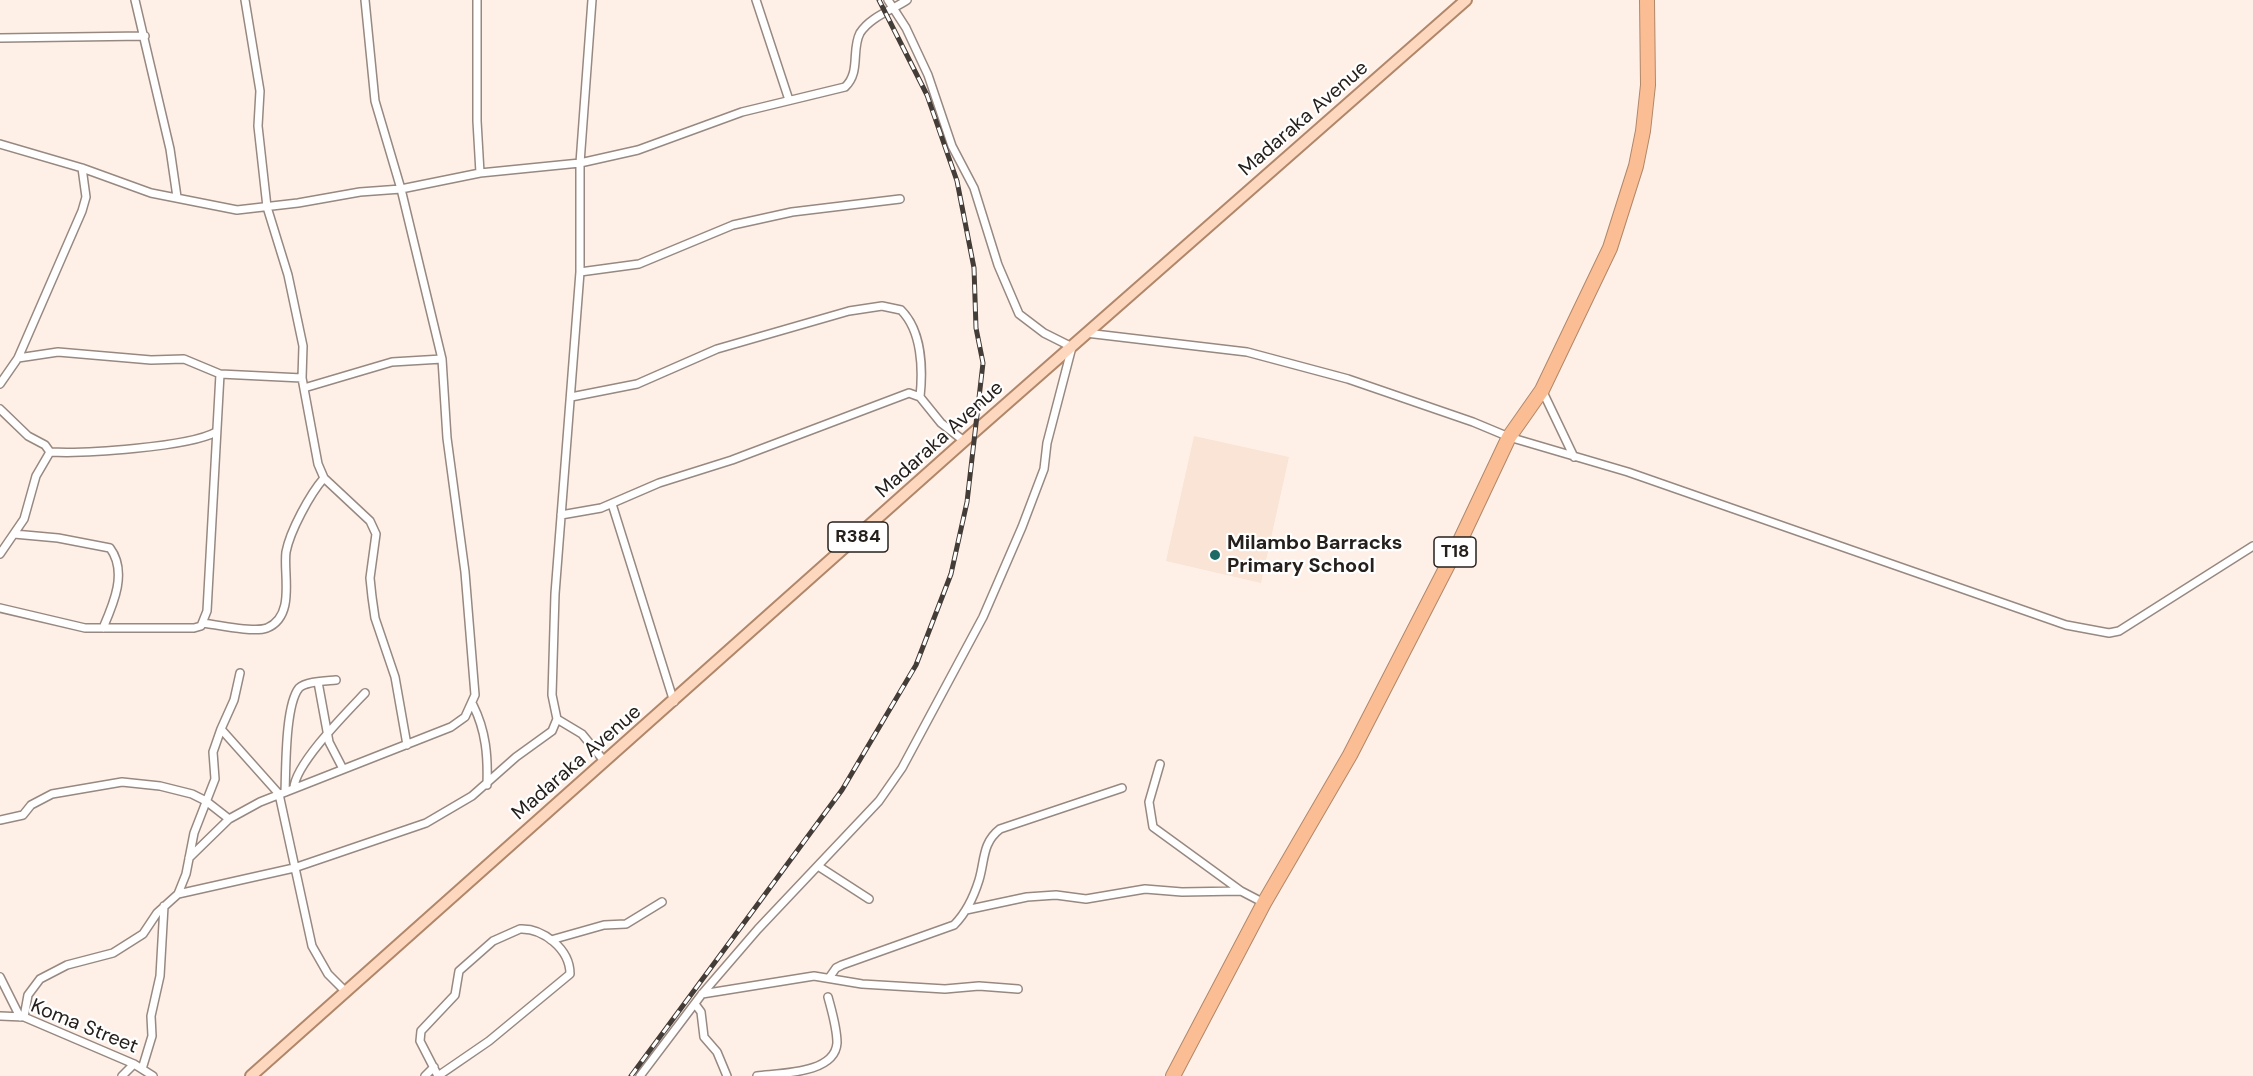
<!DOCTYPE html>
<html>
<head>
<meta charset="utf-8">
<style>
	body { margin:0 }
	canvas { display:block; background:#fff0e7 }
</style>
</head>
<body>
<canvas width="2253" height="1076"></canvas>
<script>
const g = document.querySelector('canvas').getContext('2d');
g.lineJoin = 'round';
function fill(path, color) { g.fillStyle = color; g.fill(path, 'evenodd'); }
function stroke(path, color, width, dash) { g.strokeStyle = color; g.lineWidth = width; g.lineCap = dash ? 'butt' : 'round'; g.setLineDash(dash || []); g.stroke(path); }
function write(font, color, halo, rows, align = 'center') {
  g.font = font + ' "DM Sans",sans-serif'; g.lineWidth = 4.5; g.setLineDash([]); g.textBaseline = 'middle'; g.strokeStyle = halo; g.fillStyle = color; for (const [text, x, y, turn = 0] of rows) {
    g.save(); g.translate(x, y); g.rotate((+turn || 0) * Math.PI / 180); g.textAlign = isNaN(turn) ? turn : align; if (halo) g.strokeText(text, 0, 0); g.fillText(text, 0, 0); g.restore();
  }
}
fill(new Path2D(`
	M1194,436L1289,457L1261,583L1166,561Z`), '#f9e4d5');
const street = new Path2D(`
	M135,0L170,149L177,197
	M245,0L260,91L258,126L267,207L288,275L303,346L302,378L318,464L324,478L370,521L376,534L370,578L372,597L375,618L395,677L407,745
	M477,0V121L480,173
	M592,0L580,163V272L555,594L552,695L557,719L582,734L605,762
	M756,0L789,100
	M0,38L145,36
	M0,144L82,168L151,193L237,210L298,203L360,192L401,189L480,173L580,163L638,150L742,112L845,87C861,72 851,50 860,33C870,17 892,10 907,0
	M580,272L639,264L733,225L792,212L900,199
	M1086,333L1247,352L1348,379L1473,422L1509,437L1628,472L2066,625L2109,633L2119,631L2253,546
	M18,358L58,352L151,360L184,359L220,374L302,378
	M0,384L18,358L82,211L86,197L82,168
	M304,388L392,362L442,359
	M1542,390L1574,457
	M571,397L637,384L717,349L849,311L882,306L901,310C922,331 923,369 920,397
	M0,409L28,436L45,445L50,452L36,476L24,519L0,554
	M50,452C83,454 189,447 216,432
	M612,504L674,702
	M561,515L601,508L659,483L732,460L909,393L920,397L941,423L964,441
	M14,534L58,538L110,548C128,572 113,605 103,628
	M0,608L85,628H194L201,626L207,611L220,374
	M203,623C218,625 254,633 267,628C296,616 283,574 286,552C290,531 310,494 324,478
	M240,673L234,700L221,729L279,794L312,946L328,974L345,991
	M318,682L329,742L343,769
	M473,705C486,731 488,756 487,785
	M1160,764L1149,802L1153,827L1241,891
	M294,788C295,764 347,712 365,693
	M285,792C286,769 285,705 299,688C306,681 326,681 336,680
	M0,820L23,815L31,805L52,794L122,782L160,786L192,794L206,801L229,819
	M189,858L229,819L260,802L451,727L465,717L475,695L465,572L447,438L442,359L401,189L375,101L365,0
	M818,866L869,899
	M178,894L294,868L426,823L472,796L516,757L552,731L557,719
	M966,910L1027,897L1056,895L1086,899L1145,889L1182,892L1241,891L1264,903
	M520,929C543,928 570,949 570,974L489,1041L438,1076L420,1041L421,1031L455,995L459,971L493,941Z
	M551,940L604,925L626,924L662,902
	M0,977L20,1017
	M829,978L836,968L842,965L954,925C966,913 974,896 979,880C985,860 982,843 1000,829L1122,788
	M702,994L814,976L862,984L945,989L979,986L1018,989
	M695,1004L701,1012L704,1037L717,1052L727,1076
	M0,1016L24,1017L134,1064L153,1076
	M24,1017L28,995L40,979L67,965L113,953L143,934L157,913L178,894L186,874L194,833L215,779L213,752L221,729
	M142,1069L152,1036L151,1016L160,976L164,906
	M122,1076L134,1064
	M425,1076L434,1067
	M640,1076L702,994L758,929L879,801L902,768L983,617L1022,527L1044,469L1047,443L1072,347L1044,333L1019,314L998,265L974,188L952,146L928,75L906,28L888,0
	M757,1076C780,1073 835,1074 837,1043C837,1028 832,1012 828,997`);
const primary = new Path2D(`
	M251,1076L964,441L1466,0`);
const highway = new Path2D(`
	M1173,1076L1264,903L1350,755L1459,543L1509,437L1542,390L1610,248L1636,166L1643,131L1648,85L1647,0`);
stroke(street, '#978981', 10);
stroke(primary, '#b0876a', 14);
stroke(highway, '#b0876a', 16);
stroke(street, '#fff', 7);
stroke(primary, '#fdd8bf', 10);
stroke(highway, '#fbbe94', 14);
const rail = new Path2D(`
	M631,1076L842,790L916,665L951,574L967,502L983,363L976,328L974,268L957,181L927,95L879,0`);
stroke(rail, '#433c37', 5);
stroke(rail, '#fff', 3, [9]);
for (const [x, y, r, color] of [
	[1215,555,6,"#1d6964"]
]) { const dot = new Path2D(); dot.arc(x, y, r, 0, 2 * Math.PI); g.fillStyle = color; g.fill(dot); stroke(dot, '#fff', 2); }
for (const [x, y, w] of [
	[858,537,60],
	[1455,552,42]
]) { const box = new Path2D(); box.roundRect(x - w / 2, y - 15, w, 30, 4.5); g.fillStyle = '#fff'; g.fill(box); stroke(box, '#25201c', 1.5); }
write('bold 18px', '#25201c', null, [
	["R384",858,537],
	["T18",1455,552]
]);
write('20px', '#25201c', '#fff', [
	["Madaraka Avenue",1304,119,-41],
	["Madaraka Avenue",940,440,-42],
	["Madaraka Avenue",577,763,-41],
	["Koma Street",84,1027,22]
]);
write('bold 20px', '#25201c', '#fff', [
	["Milambo Barracks",1227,544],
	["Primary School",1227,567]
], 'left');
</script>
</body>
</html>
